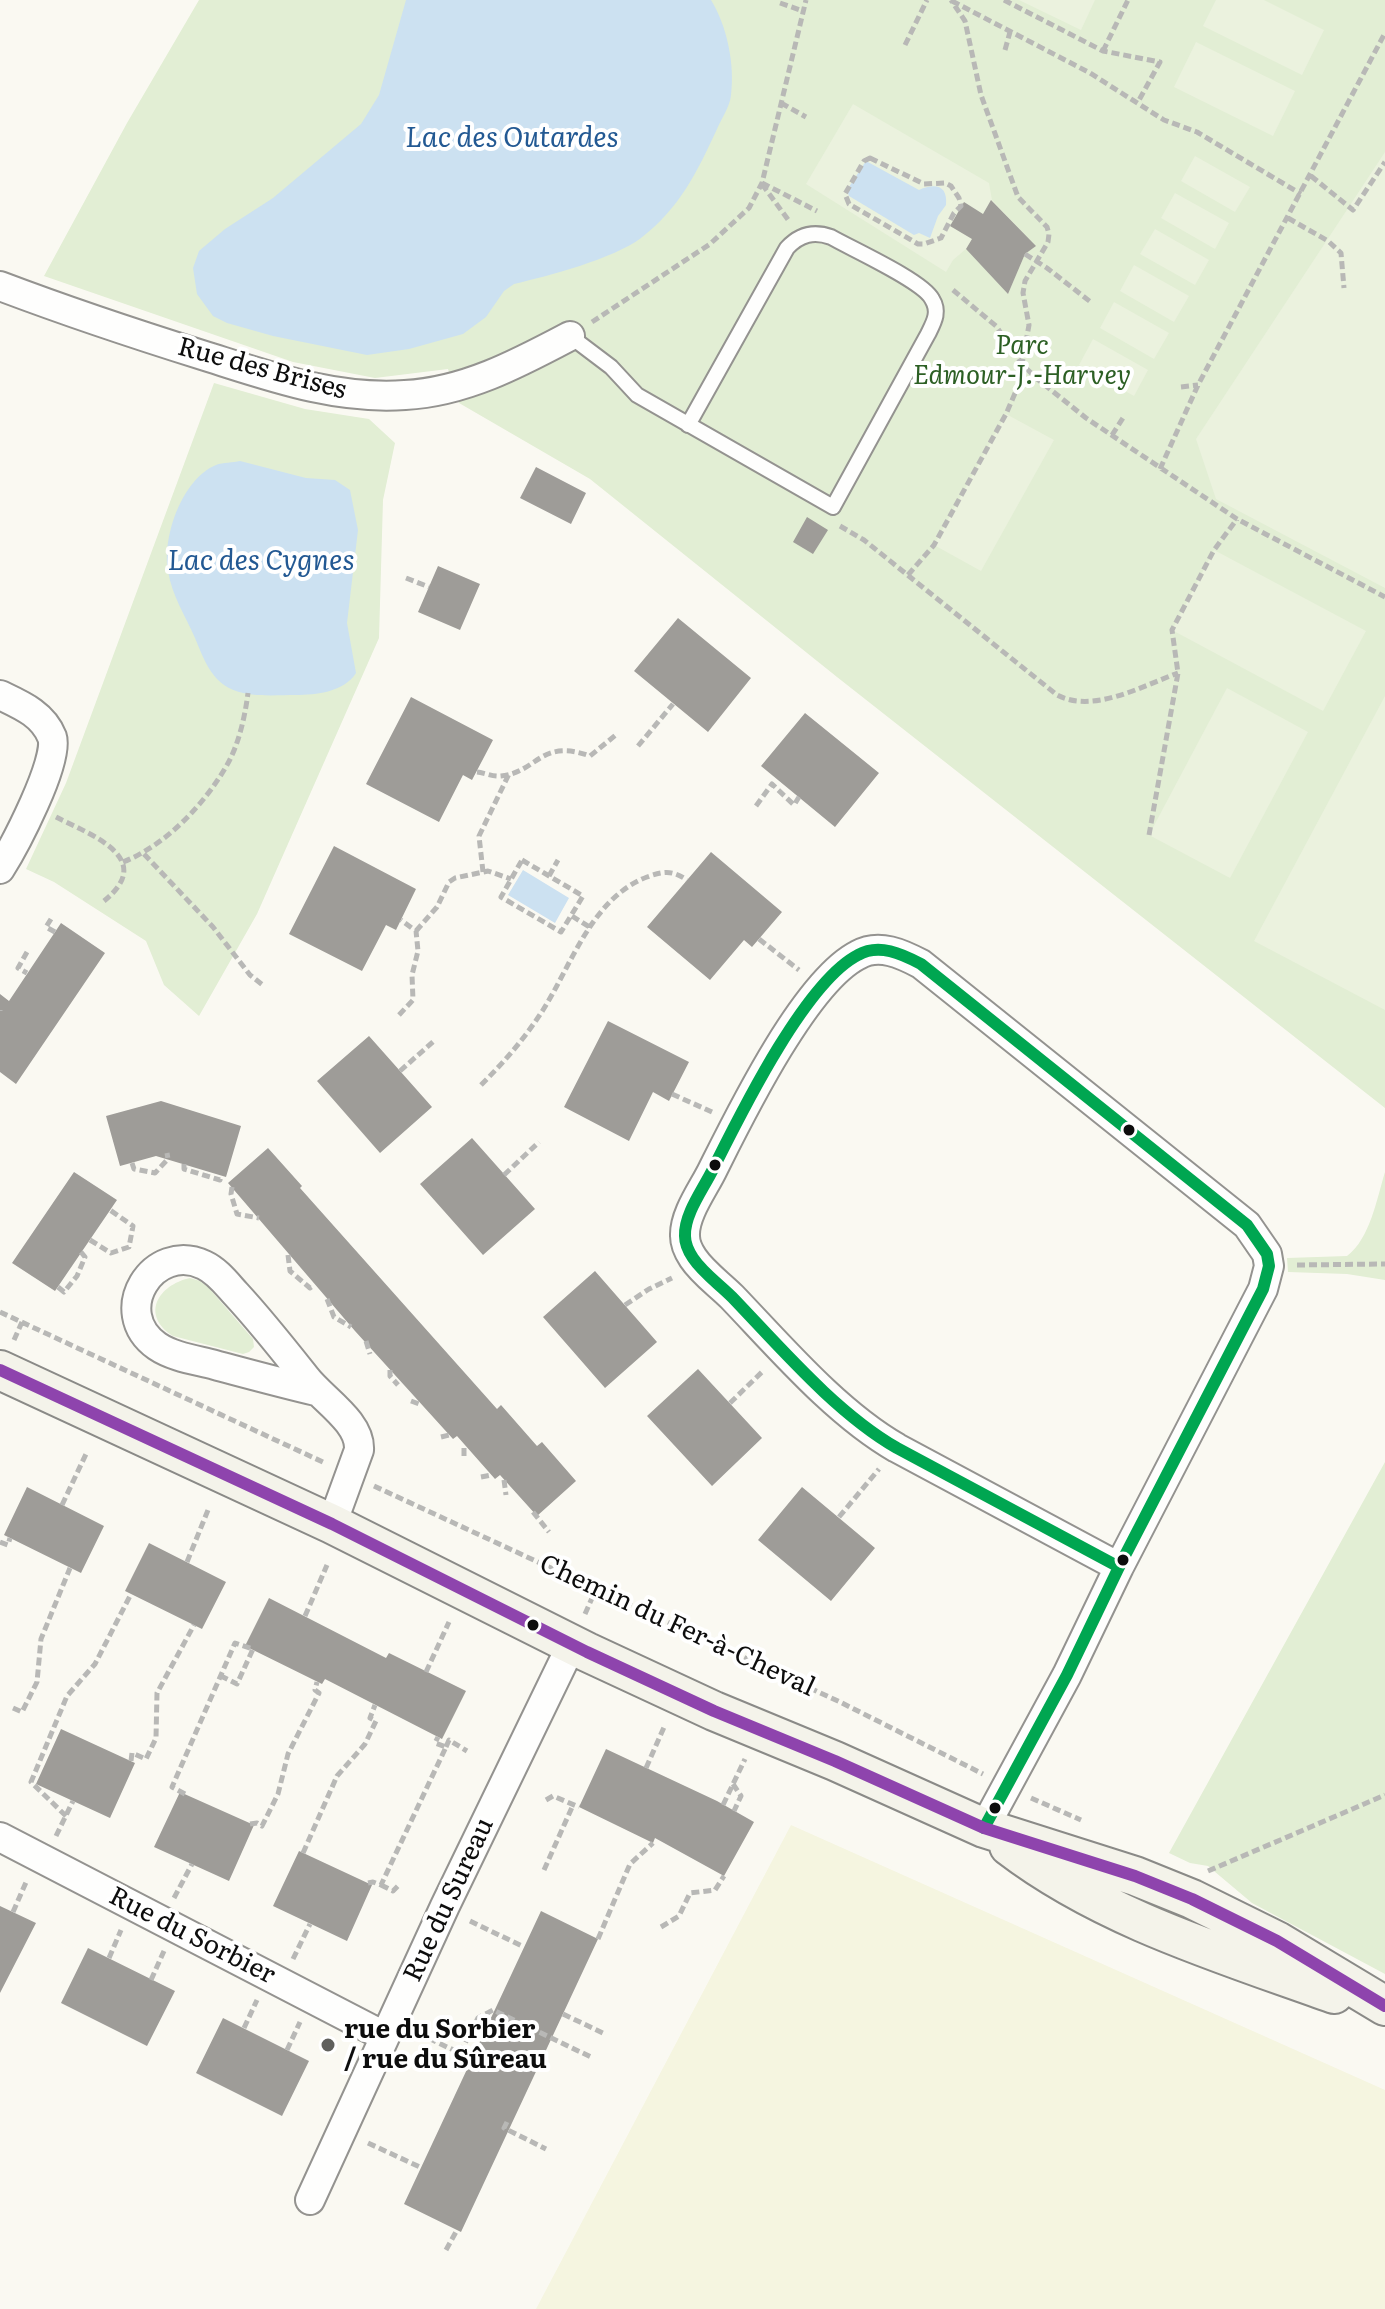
<!DOCTYPE html>
<html>
<head>
<meta charset="utf-8">
<style>
	body { margin:0 }
	canvas { display:block; background:#faf9f2 }
</style>
</head>
<body>
<canvas width="1385" height="2309"></canvas>
<script>
const g = document.querySelector('canvas').getContext('2d');
g.lineJoin = 'round';
function fill(path, color) { g.fillStyle = color; g.fill(path, 'evenodd'); }
function stroke(path, color, width, dash) { g.strokeStyle = color; g.lineWidth = width; g.lineCap = dash ? 'butt' : 'round'; g.setLineDash(dash || []); g.stroke(path); }
function write(font, color, halo, rows, align = 'center') {
  g.font = font + ' Literata,serif'; g.lineWidth = 8; g.setLineDash([]); g.textBaseline = 'middle'; g.strokeStyle = halo; g.fillStyle = color; for (const [text, x, y, turn = 0] of rows) {
    g.save(); g.translate(x, y); g.rotate((+turn || 0) * Math.PI / 180); g.textAlign = isNaN(turn) ? turn : align; if (halo) g.strokeText(text, 0, 0); g.fillText(text, 0, 0); g.restore();
  }
}
fill(new Path2D(`
	M791,1825L1385,2090V2309H536Z`), '#f5f5e0');
fill(new Path2D(`
	M199,0H1385V1108L837,677L590,479L459,403L448,369L375,378L293,362L44,276L127,123Z
	M214,383L305,409L369,419L395,443L383,500L379,638L257,914L199,1016L164,985L146,941L54,882L26,869L66,783Z
	M1385,1172V1280L1347,1274L1288,1272L1287,1258L1347,1256C1370,1239 1377,1198 1385,1172Z
	M190,1278L200,1281L208,1287L253,1339L254,1347L249,1352L243,1354L173,1336C140,1315 158,1285 190,1278Z
	M1385,1462V1974L1252,1903L1208,1866L1190,1863L1169,1853Z`), '#e2eed4');
fill(new Path2D(`
	M1019,0H1095L1081,30Z
	M1216,0H1264L1324,30L1302,75L1203,26Z
	M1196,42L1295,91L1273,136L1174,87Z
	M853,104L989,183L992,200L1036,246L1025,254L1008,294L966,249L953,260L946,272L806,184Z
	M1385,152V588L1216,499L1196,439Z
	M1195,156L1250,187L1235,212L1181,181Z
	M1175,193L1229,223L1215,249L1161,218Z
	M1155,229L1209,260L1195,285L1140,254Z
	M1134,265L1189,296L1174,322L1120,291Z
	M1114,302L1169,333L1154,359L1100,328Z
	M1093,339L1148,370L1134,396L1079,365Z
	M1006,414L1054,440L981,571L934,545Z
	M1214,550L1366,631L1323,711L1172,630Z
	M1227,688L1308,732L1230,878L1149,835Z
	M1385,696V1010L1254,941Z`), '#ebf2de');
fill(new Path2D(`
	M406,0H711C727,26 735,64 731,95C730,106 722,118 717,129C697,172 680,208 641,238C613,259 548,276 514,284L504,291L486,317L463,334L409,349L367,355L273,336L227,323L213,316L197,294L193,268L199,251L225,229L273,198L361,124L379,95Z
	M866,161L919,190C935,183 948,185 946,205L938,216L930,238L919,233L914,235L849,196L847,190Z
	M240,461L306,478L335,480L350,490L358,530L347,623L356,673C344,692 316,695 296,695C276,695 247,698 229,688C210,678 203,657 195,638C185,615 172,596 168,571C162,537 182,479 216,465C223,462 233,463 240,461Z
	M523,870L569,898L555,923L508,895Z`), '#cce1f1');
fill(new Path2D(`
	M991,200L1036,246L1025,254L1008,294L966,249L972,239L950,226L964,202L983,214Z
	M536,467L586,493L571,524L520,498Z
	M807,517L828,530L813,554L793,542Z
	M438,566L480,584L460,630L418,612Z
	M678,618L751,678L708,732L634,671Z
	M411,697L493,740L472,780L463,775L439,822L366,784Z
	M805,713L879,773L835,827L761,766Z
	M334,846L416,889L396,930L386,925L362,971L289,934Z
	M711,852L782,912L752,947L744,940L710,980L647,927Z
	M61,923L105,953L16,1084L0,1072V994L9,1001Z
	M608,1021L689,1062L669,1101L653,1092L629,1141L564,1107Z
	M369,1036L432,1107L380,1153L317,1081Z
	M161,1101L241,1126L226,1177L156,1156L120,1166L106,1116Z
	M472,1138L535,1209L483,1255L420,1184Z
	M268,1148L302,1186L300,1188L497,1409L501,1405L537,1446L542,1442L576,1481L537,1516L500,1475L495,1479L457,1436L453,1439L355,1331L228,1183Z
	M74,1172L117,1200L55,1291L12,1263Z
	M595,1271L657,1342L605,1388L543,1317Z
	M698,1369L762,1438L712,1486L647,1416Z
	M27,1487L104,1526L81,1573L4,1535Z
	M802,1487L875,1548L831,1601L758,1540Z
	M149,1543L226,1582L202,1629L125,1591Z
	M269,1598L386,1658L389,1653L466,1691L442,1739L325,1679L322,1684L245,1646Z
	M61,1729L135,1763L110,1818L36,1784Z
	M606,1749L717,1801L754,1822L724,1876L655,1838L653,1843L579,1807Z
	M180,1792L254,1825L229,1881L154,1847Z
	M299,1851L372,1885L347,1941L273,1906Z
	M0,1906L36,1923L0,1993Z
	M541,1911L598,1939L461,2232L404,2204Z
	M88,1948L175,1991L147,2046L61,2003Z
	M223,2018L309,2061L282,2116L196,2073Z`), '#9e9c98');
const lane = new Path2D(`
	M570,336L611,367L637,395L833,507L928,334C934,322 940,312 932,299C923,281 852,249 831,237C814,231 800,234 787,248L688,425`);
const street = new Path2D(`
	M0,286C66,311 135,334 202,355C269,376 334,400 405,395C465,392 519,363 570,336
	M0,695C21,705 43,714 52,737C60,760 14,847 0,869
	M316,1391C282,1383 249,1374 215,1365C196,1360 173,1357 157,1346C109,1312 153,1241 204,1265C217,1271 226,1283 236,1294C261,1321 283,1349 306,1378C322,1399 361,1422 359,1450L332,1524
	M984,1828L1067,1675L1119,1567L1263,1289L1269,1266L1267,1254L1247,1225L921,964C902,954 879,943 858,955C805,982 740,1115 713,1169C704,1188 684,1214 685,1236C685,1243 689,1252 693,1258C703,1273 719,1284 732,1297C780,1347 836,1413 897,1448L1119,1567
	M0,1837L384,2036
	M310,2200L445,1906L572,1644`);
const secondary = new Path2D(`
	M0,1370L332,1524L587,1652L714,1711L835,1761L984,1828L1135,1876L1192,1899L1277,1941L1385,2006
	M1009,1846C1103,1918 1223,1954 1334,1994`);
stroke(lane, '#949390', 18);
stroke(street, '#949390', 32);
stroke(secondary, '#8a8a87', 42);
stroke(new Path2D(`
	M1004,0L1103,51L1160,62L1138,102
	M952,1L1090,73L1164,120L1197,132L1301,194
	M780,3L803,11
	M905,45L927,0
	M1005,50L1010,32
	M1103,51L1128,0
	M781,103L806,117
	M870,158L924,184L945,183L951,186L959,198L961,206L954,213L941,238L924,244H918L849,204L845,194L864,161Z
	M1311,176L1353,210L1385,162
	M762,183L817,211
	M762,184L789,221
	M1288,218L1328,241L1341,253L1344,288
	M1025,254L1047,268L1092,303
	M953,290L996,326L1022,364L1036,378L1086,418L1237,519L1385,597
	M592,322L710,244L749,208L762,183L806,0
	M1181,387L1198,385
	M1112,435L1123,418
	M1160,469L1198,385L1385,33
	M840,526L864,540L1057,695C1093,714 1142,686 1178,673
	M908,575L934,545L1006,414L1023,375L1022,364L1029,325L1023,293L1025,281L1048,242L1049,234L1047,227L1018,197L981,95L965,21L951,0
	M406,578L429,587
	M638,746L673,704
	M477,772C485,773 493,777 501,776C538,772 540,738 590,756L617,734
	M756,806L772,784L794,805L799,797
	M56,817C91,835 157,858 104,901
	M1149,835L1178,673L1172,630L1214,550L1237,519
	M144,854L213,927L250,975L264,986
	M522,860L583,896L561,932L501,897Z
	M123,862C166,845 204,805 227,765C239,744 245,716 248,693
	M483,872L479,836L509,774
	M549,876L558,860
	M572,916L591,928
	M51,919L46,927L55,932
	M416,931L437,907L449,882L455,878L488,871L511,879
	M759,939L799,970
	M27,952L18,968L27,973
	M0,1010V1011
	M399,1015L413,1000L412,975L418,951L416,931L401,920
	M400,1071L435,1040
	M481,1085C505,1061 525,1038 543,1010C572,964 592,898 647,877C664,871 672,870 687,880
	M672,1094L712,1112
	M132,1163L134,1169L155,1173L168,1159L167,1153
	M184,1164V1169L220,1180L221,1176
	M504,1175L539,1142
	M232,1187L231,1194L237,1214L259,1218
	M90,1240L111,1253L129,1247L133,1226L110,1210
	M288,1255L290,1271L310,1288L314,1285
	M1297,1265L1385,1264
	M58,1287L64,1292L77,1276L85,1257L81,1252
	M327,1299L334,1317L351,1327
	M625,1305L649,1289L672,1278
	M0,1312L325,1463
	M14,1340L22,1322
	M366,1341L370,1354
	M390,1370V1376L398,1385
	M411,1401L422,1405
	M730,1403L764,1370
	M441,1437L449,1435
	M464,1456V1444
	M481,1477L491,1475
	M504,1480L506,1495
	M374,1486L840,1702L983,1774
	M62,1505L86,1454
	M533,1512L549,1532
	M839,1517L879,1469
	M0,1542L8,1545L10,1538
	M187,1562L208,1510
	M585,1614L596,1589
	M305,1616L327,1565
	M426,1672L449,1622
	M13,1708L22,1712L37,1682L41,1639L70,1568
	M446,1747L449,1740L467,1751
	M131,1761L132,1753L146,1759L156,1738L157,1693L194,1625
	M646,1768L665,1725
	M733,1784L741,1796L734,1811
	M185,1794L172,1787L235,1643L253,1649L237,1684L221,1676
	M1031,1798L1081,1820
	M546,1800L553,1796L579,1807
	M723,1805L745,1759
	M66,1816L31,1782L67,1696L95,1664L131,1594
	M250,1824L257,1823L262,1826L278,1794L288,1754L319,1693L315,1690L317,1682
	M56,1836L73,1801
	M303,1853L337,1776L365,1744L376,1721L370,1718L375,1705
	M544,1870L573,1805
	M1208,1871L1385,1795
	M368,1883L373,1882L381,1885L446,1747L435,1743L438,1737
	M381,1885L393,1891L400,1884
	M174,1898L192,1864
	M13,1912L27,1880
	M470,1921L524,1947
	M661,1927L679,1916L690,1893L715,1890L724,1876
	M598,1939L630,1864L653,1843
	M109,1958L121,1930
	M293,1959L310,1924
	M151,1980L164,1951
	M563,2014L605,2034
	M244,2028L257,2000
	M418,2033L472,2059
	M287,2050L300,2022
	M460,2053L478,2018L493,2010L593,2058
	M507,2122L504,2128L546,2149
	M368,2143L422,2168
	M446,2250L457,2230`), '#b8b8b6', 5, [8, 4]);
stroke(lane, '#fefefd', 14);
stroke(street, '#fefefd', 28);
stroke(secondary, '#f4f3ea', 38);
stroke(new Path2D(`
	M984,1828L1067,1675L1119,1567L1263,1289L1269,1266L1267,1254L1247,1225L921,964C902,954 879,943 858,955C805,982 740,1115 713,1169C704,1188 684,1214 685,1236C685,1243 689,1252 693,1258C703,1273 719,1284 732,1297C780,1347 836,1413 897,1448L1119,1567`), '#00a651', 12);
stroke(new Path2D(`
	M0,1370L332,1524L587,1652L714,1711L835,1761L984,1828L1135,1876L1192,1899L1277,1941L1385,2006`), '#8e44ad', 12);
for (const [x, y, r, color] of [
	[1129,1130,7,"#0d0d0d"],
	[715,1165,7,"#0d0d0d"],
	[1123,1560,7,"#0d0d0d"],
	[533,1625,7,"#0d0d0d"],
	[995,1808,7,"#0d0d0d"],
	[328,2045,8,"#60605d"]
]) { const dot = new Path2D(); dot.arc(x, y, r, 0, 2 * Math.PI); g.fillStyle = color; g.fill(dot); stroke(dot, '#fff', 3); }
write('italic 26px', '#2c5f24', '#fff', [
	["Parc",1022,346],
	["Edmour-J.-Harvey",1022,376]
]);
write('26px', '#0d0d0d', '#fff', [
	["Rue des Brises",262,369,15],
	["Chemin du Fer-à-Cheval",677,1626,25],
	["Rue du Sureau",449,1900,-65],
	["Rue du Sorbier",192,1936,27]
]);
write('bold 26px', '#0d0d0d', '#fff', [
	["rue du Sorbier",344,2030],
	["/ rue du Sûreau",344,2060]
], 'left');
write('italic 28px', '#235993', '#fff', [
	["Lac des Outardes",512,139],
	["Lac des Cygnes",261,562]
]);
</script>
</body>
</html>
